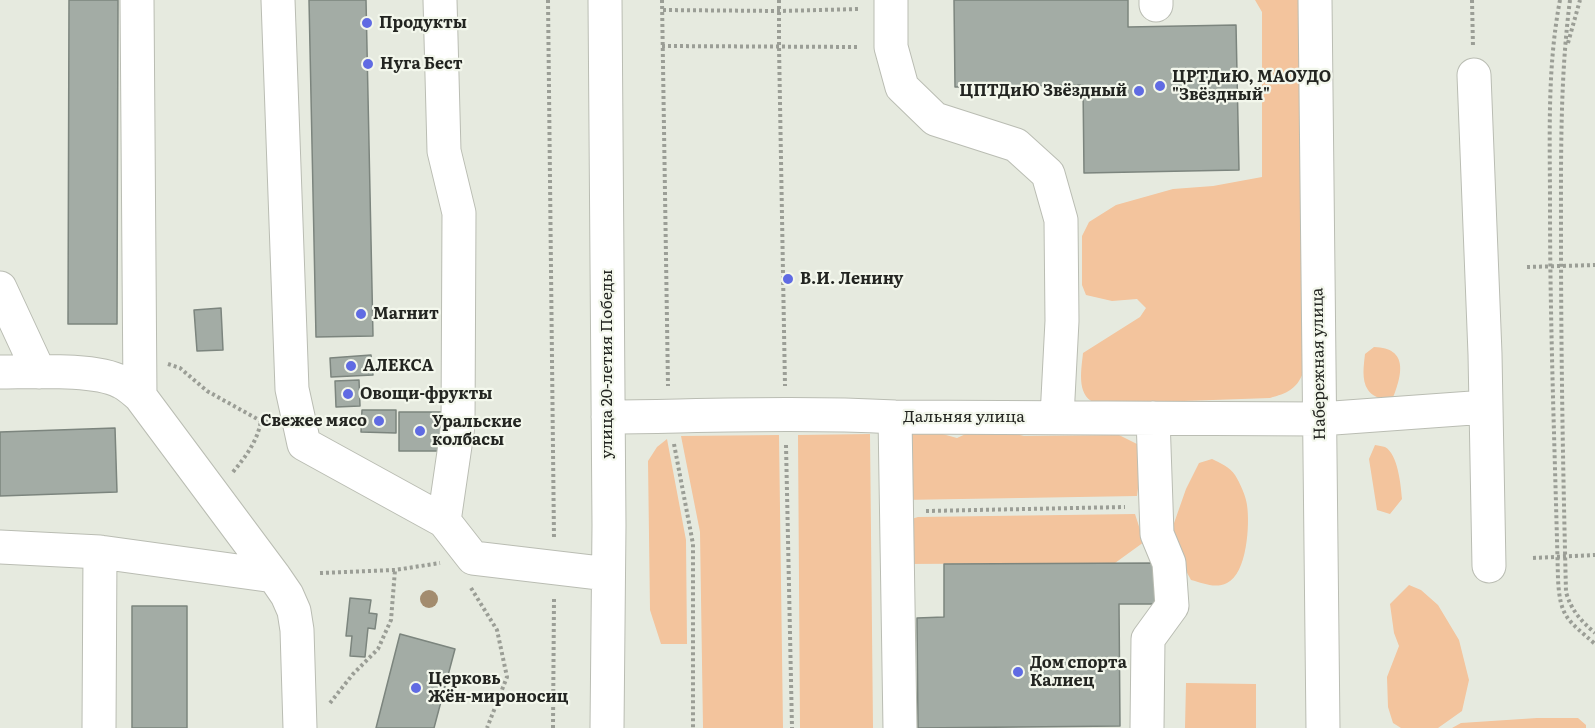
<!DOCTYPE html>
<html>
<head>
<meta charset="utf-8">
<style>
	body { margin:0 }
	canvas { display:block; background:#e6eadf }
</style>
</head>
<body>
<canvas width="1595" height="728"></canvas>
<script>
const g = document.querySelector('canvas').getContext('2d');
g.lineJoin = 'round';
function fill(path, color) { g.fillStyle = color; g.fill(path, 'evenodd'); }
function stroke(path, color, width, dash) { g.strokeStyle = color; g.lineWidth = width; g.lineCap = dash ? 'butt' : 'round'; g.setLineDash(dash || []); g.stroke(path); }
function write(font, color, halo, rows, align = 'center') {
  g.font = font + ' Literata,serif'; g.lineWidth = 4.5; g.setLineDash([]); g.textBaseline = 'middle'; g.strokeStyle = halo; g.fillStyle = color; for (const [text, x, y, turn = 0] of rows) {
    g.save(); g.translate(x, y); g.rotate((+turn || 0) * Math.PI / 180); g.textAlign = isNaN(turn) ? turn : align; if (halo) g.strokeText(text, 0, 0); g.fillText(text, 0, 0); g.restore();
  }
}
fill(new Path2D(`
	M1255,0H1298L1303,373C1296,390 1287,393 1270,398L1098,404C1076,398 1081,372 1083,353L1140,317L1146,308L1137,299L1112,301L1086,295L1082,285V236L1089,222L1116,205L1173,189L1213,186L1262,177V12Z
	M1374,347C1409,348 1402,375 1393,398L1385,401C1379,398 1371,395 1368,390C1361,380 1364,364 1365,354Z
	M902,423L957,438L983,426L1024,436L1119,435L1141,446V466L1137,496L902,500Z
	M870,434L873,728H800L798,435Z
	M779,435L783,728H703L700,532L681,436Z
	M667,439L686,540L687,644H661L650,610L648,461L657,447Z
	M1375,445C1379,446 1382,446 1385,447C1398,454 1401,486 1402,499L1390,514L1377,510L1369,459Z
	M1212,459C1220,463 1230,467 1235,475C1240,483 1246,496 1247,505C1250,524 1247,574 1227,583C1215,589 1203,583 1191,580L1180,560L1173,526L1186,489L1199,463Z
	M1135,514L1144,542L1115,563L899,564L898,523L918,517Z
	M1409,585L1421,590L1438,605L1459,640L1469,680L1462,711L1438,728H1401L1393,723L1388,707L1387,677L1399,646L1394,633L1390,604Z
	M1186,683L1256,684V728H1185Z
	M1537,718H1578L1586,725V728H1452L1461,723Z`), '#f3c49d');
const building = new Path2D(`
	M69,0H118L117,324H68Z
	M309,0H366L373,336L316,337Z
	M954,0H1128V27L1236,25L1239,170L1084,173L1083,85L955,87Z
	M221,308L223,350L197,351L194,310Z
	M371,355L373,375L331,377L330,358Z
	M359,380L360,406L336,407L335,381Z
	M362,410H396V433L361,432Z
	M399,412H442L441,451H399Z
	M115,428L117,492L0,496V432Z
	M1154,563L1155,604H1119L1120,726L918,728L917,618L944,617V564Z
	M350,598L371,600L369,613L377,614L375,629L368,628L365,657L350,656L352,636H346Z
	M132,606H187V728H132Z
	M400,634L455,649L434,728H376Z`);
fill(building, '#a3aca5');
stroke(building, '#7c857e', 1.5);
const minor = new Path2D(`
	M137,0L140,396
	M278,0L292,389L304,444L444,521L473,558L608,574
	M440,0L444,151L459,213L458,425L444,521
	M605,0L609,525L607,728
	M891,0V47L902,87L935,119L1016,145L1048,174L1061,220L1062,321L1057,417
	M1156,0V5
	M1315,0L1323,728
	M1474,75L1485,354L1489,566
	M0,288L39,372
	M0,372C31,372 95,368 121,382C128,385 134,391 140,396L274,576L287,595L294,611L297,630L300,728
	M608,417C703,416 799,412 895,417L1320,419L1486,407
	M895,417L900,728
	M0,547L100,552L274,576
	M99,728L100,552
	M1147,728L1148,639L1172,606L1169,563L1157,534L1153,418`);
stroke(minor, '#babdb3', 35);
stroke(new Path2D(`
	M548,0L554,539
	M662,0L668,386
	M779,0V46L785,386
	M1472,0L1473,47
	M1560,0C1547,68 1550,136 1550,205C1550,330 1555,454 1558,579C1560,618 1568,620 1595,644
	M1570,0C1560,78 1561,157 1561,236C1561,355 1563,473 1566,592C1571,610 1581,621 1595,633
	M663,10L779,11L860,9
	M1568,43L1580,0
	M662,46L860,47
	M1527,267L1595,265
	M168,364L180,368L207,391L261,421L270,422
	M674,444L693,544V728
	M786,445L792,728
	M233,472C246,456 257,442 261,421
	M926,511L1125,507
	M1533,558L1595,555
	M320,573L395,570L440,563
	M471,588L497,630L507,677L487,728
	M330,703L353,674L378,649L391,620L395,570
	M553,728L554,598`), '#9b9e96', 4, [3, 3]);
stroke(minor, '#fff', 33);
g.fillStyle = '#a38c6e';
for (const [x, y] of [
	[429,599]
]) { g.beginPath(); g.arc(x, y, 9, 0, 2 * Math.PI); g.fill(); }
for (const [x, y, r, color] of [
	[367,23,6,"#606be3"],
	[368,64,6,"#606be3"],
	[1160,86,6,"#606be3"],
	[1139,91,6,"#606be3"],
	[788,279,6,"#606be3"],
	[361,314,6,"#606be3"],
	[351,366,6,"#606be3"],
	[348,394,6,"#606be3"],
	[379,421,6,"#606be3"],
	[420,431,6,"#606be3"],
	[1018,672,6,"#606be3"],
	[416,688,6,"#606be3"]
]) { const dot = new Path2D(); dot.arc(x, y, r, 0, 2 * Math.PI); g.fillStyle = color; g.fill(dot); stroke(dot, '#f3f7ec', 2); }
write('bold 16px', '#232521', '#f3f7ec', [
	["Продукты",379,23],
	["Нуга Бест",380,64],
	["ЦРТДиЮ, МАОУДО",1172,77],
	["\"Звёздный\"",1172,95],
	["ЦПТДиЮ Звёздный",1127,91,"right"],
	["В.И. Ленину",800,279],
	["Магнит",373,314],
	["АЛЕКСА",363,366],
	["Овощи-фрукты",360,394],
	["Свежее мясо",367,421,"right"],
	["Уральские",432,422],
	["колбасы",432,440],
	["Дом спорта",1030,663],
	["Калиец",1030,681],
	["Церковь",428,679],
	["Жён-мироносиц",428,697]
], 'left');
write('16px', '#232521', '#f3f7ec', [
	["улица 20-летия Победы",607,364,-90],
	["Набережная улица",1319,364,-91],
	["Дальняя улица",964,417]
]);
</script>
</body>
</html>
